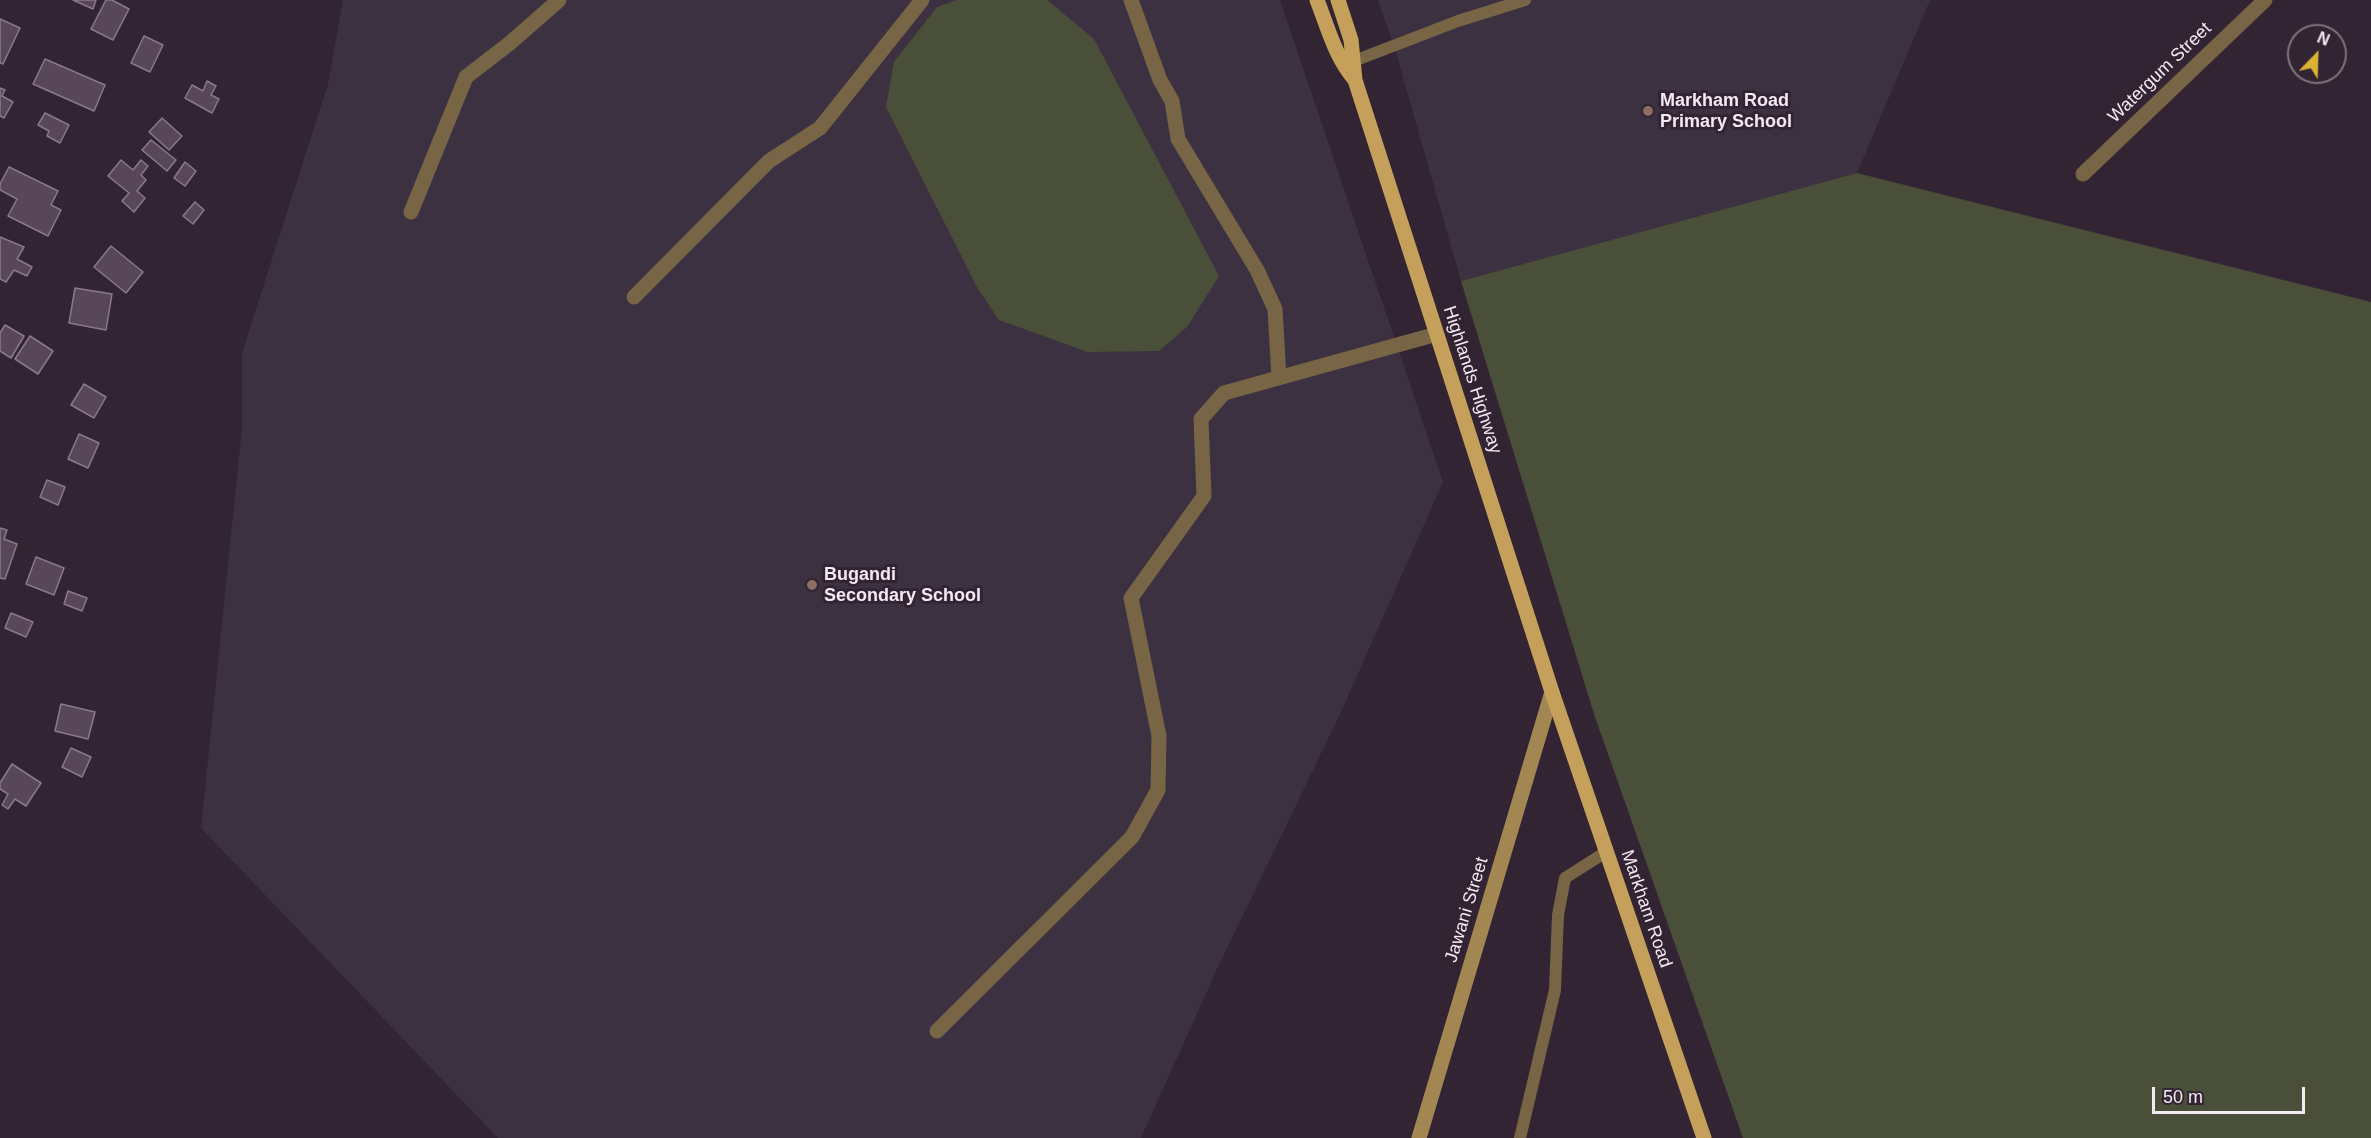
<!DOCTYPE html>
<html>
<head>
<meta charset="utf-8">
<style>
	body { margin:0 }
	#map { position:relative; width:2371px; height:1138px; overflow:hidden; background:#332433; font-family:Helvetica,sans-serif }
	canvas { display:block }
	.north { position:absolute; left:2287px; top:24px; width:60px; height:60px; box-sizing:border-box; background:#332433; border:2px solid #807380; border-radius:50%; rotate:23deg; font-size:16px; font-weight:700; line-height:24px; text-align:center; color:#f4eaf3 }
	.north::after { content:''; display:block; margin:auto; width:21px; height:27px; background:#dbb233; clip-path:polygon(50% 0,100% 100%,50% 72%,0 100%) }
	.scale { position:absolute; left:2152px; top:1087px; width:153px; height:27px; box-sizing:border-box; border:3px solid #f4eaf3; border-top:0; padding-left:8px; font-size:18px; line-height:21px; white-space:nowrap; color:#f4eaf3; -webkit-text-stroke:4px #332433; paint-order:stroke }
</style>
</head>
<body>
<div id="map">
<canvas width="2371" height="1138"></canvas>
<div class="north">N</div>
<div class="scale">50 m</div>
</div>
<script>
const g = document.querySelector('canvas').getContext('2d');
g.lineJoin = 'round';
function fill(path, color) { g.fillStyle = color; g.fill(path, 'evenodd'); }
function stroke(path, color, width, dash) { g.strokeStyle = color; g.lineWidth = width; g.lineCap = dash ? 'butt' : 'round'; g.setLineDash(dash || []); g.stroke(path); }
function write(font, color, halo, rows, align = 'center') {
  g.font = font + ' Helvetica,sans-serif'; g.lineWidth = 6; g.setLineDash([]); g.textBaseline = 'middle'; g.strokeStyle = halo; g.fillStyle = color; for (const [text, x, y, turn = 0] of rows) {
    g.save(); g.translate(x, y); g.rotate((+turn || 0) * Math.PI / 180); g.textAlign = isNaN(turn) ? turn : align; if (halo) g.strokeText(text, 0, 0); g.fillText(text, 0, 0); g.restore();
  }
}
fill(new Path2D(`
	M343,0H1280L1443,482L1341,712L1217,969L1141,1138H498L201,828L242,428V353L328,84Z
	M1378,0H1930L1857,173L1461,281L1395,49Z`), '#3c3140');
fill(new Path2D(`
	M957,0H1047L1094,39L1219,276L1187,327L1159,351L1088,352L999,320L978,289L886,107L894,62L937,7Z
	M1857,173L2371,302V1138H1743L1594,714L1461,281Z`), '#494f39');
const building = new Path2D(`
	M73,0H96L93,9Z
	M106,0H112L129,9L113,40L91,29Z
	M0,19L20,28L3,64L0,63Z
	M144,36L163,45L150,72L131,63Z
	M45,59L105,85L94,111L33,84Z
	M207,81L216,86L211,95L219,99L212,113L185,98L192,85L203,91Z
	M0,88L5,90L2,96L13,102L4,118L0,116Z
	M45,113L69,125L60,143L47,136L49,131L38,125Z
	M162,118L182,136L169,150L149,132Z
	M151,140L176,160L167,171L142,150Z
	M121,160L133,170L141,160L148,166L141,175L146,180L137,191L145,198L134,212L122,201L129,193L108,176Z
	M185,162L196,171L185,186L174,178Z
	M9,167L58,191L51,205L61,210L48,236L8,216L17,199L0,190V184Z
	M195,202L204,210L193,224L183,216Z
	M0,237L24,247L17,259L32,267L27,276L14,270L6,282L0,279Z
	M111,246L143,272L126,293L94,267Z
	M75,288L112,294L106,330L69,323Z
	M5,325L24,336L11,358L0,351V333Z
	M30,336L53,351L38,374L15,359Z
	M84,384L106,397L94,418L71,405Z
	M79,434L99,443L88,468L68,459Z
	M47,480L65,487L58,505L40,497Z
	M0,528L7,530L4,539L17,544L5,579L0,578Z
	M36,557L64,568L54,595L26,584Z
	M68,591L87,598L82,611L64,604Z
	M11,613L33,622L26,637L5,628Z
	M61,704L95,712L88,739L55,731Z
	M71,748L91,757L82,777L62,767Z
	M12,764L41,783L26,806L15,799L8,809L2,805L8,794L0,789V783Z`);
fill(building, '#584757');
stroke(building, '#8b798a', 1.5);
stroke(new Path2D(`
	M1354,61L1458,21L1525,0
	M1520,1138L1555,990L1558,915L1565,878L1606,852`), '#776546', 12);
stroke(new Path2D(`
	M1131,0L1160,80L1172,101L1178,139L1257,270L1275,309L1279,378
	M2083,174L2265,0
	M411,212L466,77L510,43L559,0
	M634,297L769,161L820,128L922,0
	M937,1031L1132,837L1158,790L1159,736L1131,598L1204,496L1201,419L1224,393L1437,334`), '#776546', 15);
stroke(new Path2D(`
	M1419,1138L1552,692`), '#a28752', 15);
stroke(new Path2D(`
	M1317,0C1328,28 1335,57 1355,80
	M1338,0L1351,40L1355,80L1552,692L1704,1138`), '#c4a05b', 15);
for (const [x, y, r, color] of [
	[1648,111,6,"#8d6e63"],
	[812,585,6,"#8d6e63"]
]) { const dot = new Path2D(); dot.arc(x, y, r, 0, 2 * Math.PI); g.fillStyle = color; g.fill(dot); stroke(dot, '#332433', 2); }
write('18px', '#f4eaf3', '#332433', [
	["Watergum Street",2160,73,-44],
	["Highlands Highway",1472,380,72],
	["Markham Road",1646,909,71],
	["Jawani Street",1467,910,-73]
]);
write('bold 18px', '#f4eaf3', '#332433', [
	["Markham Road",1660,101],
	["Primary School",1660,122],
	["Bugandi",824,575],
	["Secondary School",824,596]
], 'left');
</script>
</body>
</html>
